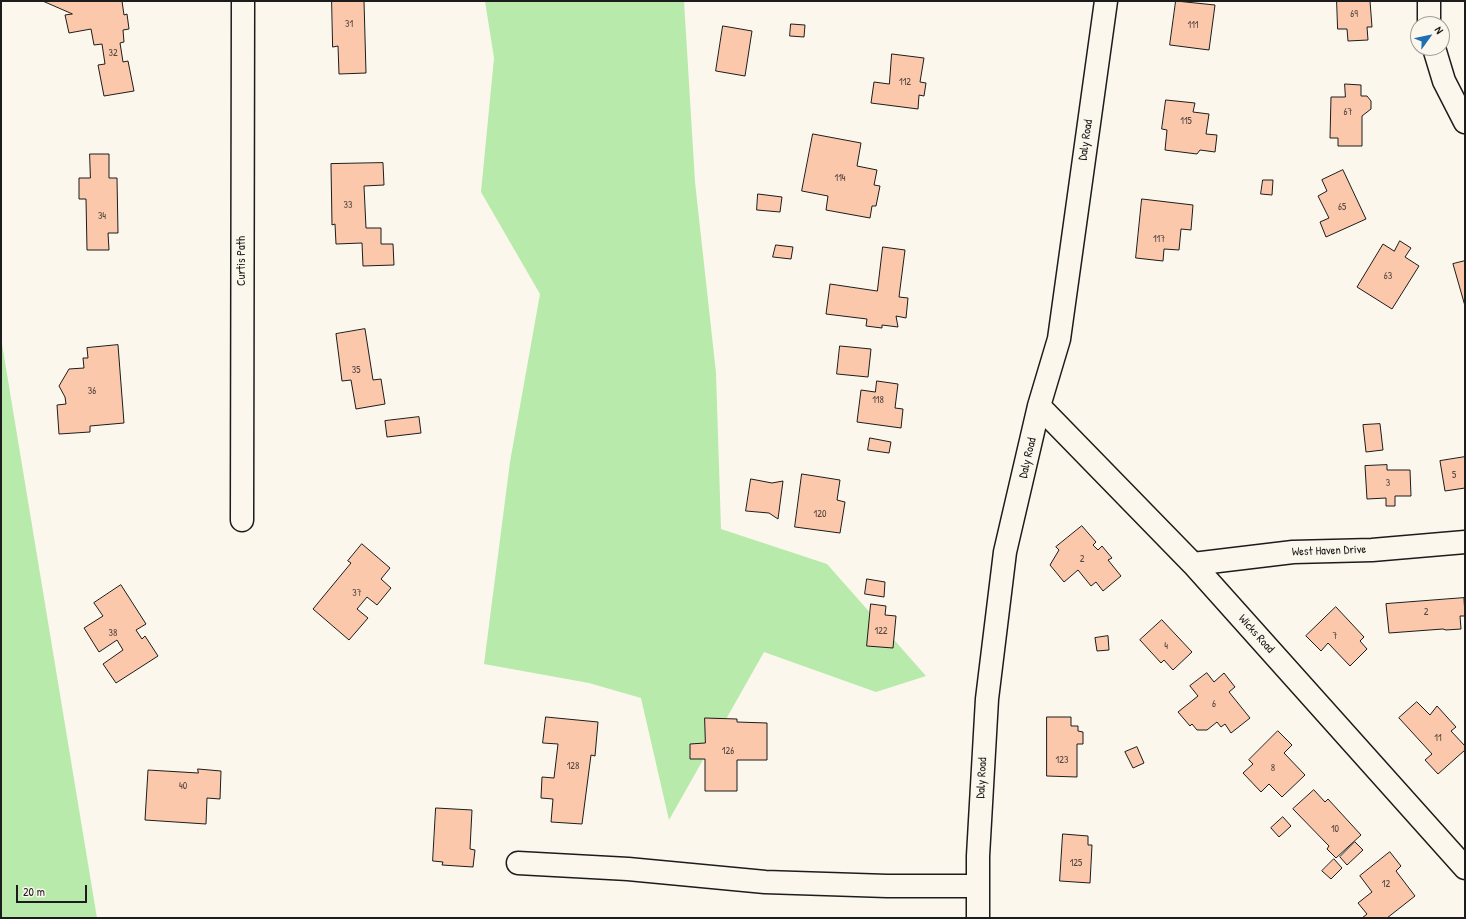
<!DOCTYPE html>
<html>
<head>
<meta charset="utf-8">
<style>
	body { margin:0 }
	#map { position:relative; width:1466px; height:919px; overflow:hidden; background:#fbf7ec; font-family:"Patrick Hand",sans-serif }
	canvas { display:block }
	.frame { position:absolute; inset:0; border:2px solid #1c1c1c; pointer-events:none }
	.north { position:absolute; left:1410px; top:16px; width:40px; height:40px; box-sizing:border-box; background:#fbf7ec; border:1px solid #a29f99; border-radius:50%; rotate:57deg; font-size:11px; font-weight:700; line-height:16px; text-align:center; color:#1c1c1c }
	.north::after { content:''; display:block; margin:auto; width:14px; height:18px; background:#1f6fb2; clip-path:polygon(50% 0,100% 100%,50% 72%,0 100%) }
	.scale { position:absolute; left:16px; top:885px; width:71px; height:18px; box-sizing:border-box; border:2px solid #1c1c1c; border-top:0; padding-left:5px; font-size:12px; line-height:14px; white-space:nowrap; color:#1c1c1c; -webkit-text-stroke:3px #fbf7ec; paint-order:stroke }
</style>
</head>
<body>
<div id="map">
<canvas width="1466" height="919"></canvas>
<div class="frame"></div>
<div class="north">N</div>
<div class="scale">20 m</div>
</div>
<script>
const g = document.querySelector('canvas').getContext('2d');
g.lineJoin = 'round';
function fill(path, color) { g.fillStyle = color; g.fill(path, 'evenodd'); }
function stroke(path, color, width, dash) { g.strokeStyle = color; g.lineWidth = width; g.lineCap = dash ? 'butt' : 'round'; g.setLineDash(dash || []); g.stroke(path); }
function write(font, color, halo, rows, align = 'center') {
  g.font = font + ' "Patrick Hand",sans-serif'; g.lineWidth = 3; g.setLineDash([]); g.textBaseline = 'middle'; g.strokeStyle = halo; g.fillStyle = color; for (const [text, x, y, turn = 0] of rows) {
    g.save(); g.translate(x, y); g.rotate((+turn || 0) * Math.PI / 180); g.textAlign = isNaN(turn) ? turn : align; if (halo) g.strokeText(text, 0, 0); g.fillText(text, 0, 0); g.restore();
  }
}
fill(new Path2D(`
	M485,1H684L695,182L716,373L721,529L827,564L926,676L876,692L764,652L669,820L641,698L589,683L484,664L510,462L540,294L481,192L494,58Z
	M1,338L97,918H1Z`), '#b7eaab');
const building = new Path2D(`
	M43,1H122L124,15L127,14L129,29L123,30L124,42L120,43L123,62L128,61L134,91L104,96L98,65L105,64L102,44L94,45L91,29L69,33L65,15L72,14Z
	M332,1H364L366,73L339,74L338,46L333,47Z
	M1176,1L1215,5L1209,50L1170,45Z
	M1337,1H1370L1372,27H1367L1368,40L1348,41L1347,29H1338Z
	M791,24L805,25L804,37L790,36Z
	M723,26L752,31L745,76L716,71Z
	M892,54L924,58L920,82L926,83L924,96L919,95L918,109L871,103L874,82L889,84Z
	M1345,84L1361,85V96H1367L1371,101V109L1362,116V146H1338V138H1330L1331,97H1345Z
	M1166,100L1195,103L1193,112L1209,114L1206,134L1217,135L1215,152L1200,150L1197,154L1165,150L1167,130L1162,129Z
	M813,134L861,143L857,166L877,170L874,185L880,186L876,206H872L870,218L826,210L828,196L802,191Z
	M90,154H109V178H117L118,233H108L109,250H87L86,199H79V178H90Z
	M383,163L384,185L364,186L366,228H381V244H393L394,265L363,266L362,243L336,244L335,224L332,225L331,164Z
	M1343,170L1366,219L1326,237L1320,222L1329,218L1318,196L1327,191L1322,180Z
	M1263,180H1273L1272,195L1261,194Z
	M758,194L782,197L780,212L757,210Z
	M1142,199L1193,205L1191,230L1181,229L1179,250L1164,249L1163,261L1136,258Z
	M1400,241L1411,248L1405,257L1419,266L1392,309L1357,287L1383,244L1394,251Z
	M776,245L793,247L791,259L773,257Z
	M883,247L905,250L899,297L908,298L906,318L896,316L898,327L882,325V328L866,326L867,319L826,314L830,284L877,291Z
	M1465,261V306L1453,264Z
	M365,329L373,380L381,379L385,404L356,409L351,380L342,381L336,334Z
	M118,345L124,423L90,426V432L59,434L57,405L66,404L65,397L59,386L69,369L84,368L83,358H88L87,348Z
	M840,346L871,349L868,377L837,374Z
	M877,381L898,384L895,408L903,409L901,428L857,422L861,390L875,392Z
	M419,417L421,433L387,437L385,421Z
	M1380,424L1383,450L1366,452L1363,425Z
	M870,438L891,442L889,453L868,450Z
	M1465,457V488L1445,491L1440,461Z
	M1387,465V470H1410L1411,496H1395V506H1386V498L1367,499L1365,466Z
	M802,474L840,480L837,500L845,502L840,533L795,527Z
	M751,479L772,483L783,481L778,519L769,513L746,511Z
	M1082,526L1096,542L1093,545L1098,550L1102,546L1112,558L1108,560L1121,576L1103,591L1096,582L1091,586L1078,570L1064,582L1050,565L1059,550L1056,547Z
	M362,544L390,568L381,579L391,588L377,605L367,597L357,609L368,618L349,640L313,609L351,563L348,561Z
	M867,579L885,582L884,597L865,594Z
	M121,585L146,624L136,630L142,639L145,636L158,656L116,683L103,664L123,650L117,640L99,652L84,628L103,616L94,603Z
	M1464,598L1465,616H1460L1461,629L1446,630L1443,629L1389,633L1386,604Z
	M871,604L886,606L885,615L896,616L893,648L867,646Z
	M1336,607L1364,637L1360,641L1367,649L1350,666L1328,643L1321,651L1306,636Z
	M1162,620L1192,652L1173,670L1164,660L1161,663L1140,640Z
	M1108,636L1109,650L1097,651L1095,638Z
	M1207,673L1214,682L1224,673L1235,687L1229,692L1250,718L1231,733L1225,724L1221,727L1217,722L1207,730H1197L1192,724L1190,726L1178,712L1198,696L1190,686Z
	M1417,702L1430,715L1437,706L1456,727L1451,731L1465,746V750L1438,774L1425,760L1432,754L1399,718Z
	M546,717L598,722L595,756L591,755L582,824L551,822L553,799L541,798L542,777L554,778L558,744L543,743Z
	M1047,717H1071V726H1078V731L1083,732V744H1077V777L1047,776Z
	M705,718L737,719V722L767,723V760H737V791H705V759H690V744L705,743Z
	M1278,731L1292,745L1284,753L1305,775L1282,797L1269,784L1261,792L1243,773L1253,764L1249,760Z
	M1137,747L1144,763L1133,768L1125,752Z
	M198,769L221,771L220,799L207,798L206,824L145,820L148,770L198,773Z
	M1314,790L1325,802L1328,799L1361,835L1336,858L1327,849L1329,846L1293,809Z
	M436,808L472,810L470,849L475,850L473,867L442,865L443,862L433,861Z
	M1283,817L1291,826L1279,837L1271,828Z
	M1063,834L1088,836V845H1092L1090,883L1060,881Z
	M1355,842L1363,850L1347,865L1340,857Z
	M1390,852L1401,866L1396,871L1415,896L1387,918H1362L1367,914L1358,903L1372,892L1360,876Z
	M1334,859L1342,868L1331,879L1322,871Z`);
fill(building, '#fcc8ac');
stroke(building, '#1c1c1c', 1);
const minor = new Path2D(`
	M1429,24V1
	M1434,48L1444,81L1465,122
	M1039,406L1193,564L1465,868
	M242,520L243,1
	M1193,564L1293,552L1372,550L1465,542
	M518,863L628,869L765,882L887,886H978
	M978,918V856L987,699L1005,552L1039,406L1059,339L1106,1`);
stroke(minor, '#1c1c1c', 25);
stroke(minor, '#fbf7ec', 22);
write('10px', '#544740', null, [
	["69",1354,14],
	["31",349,24],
	["111",1193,25],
	["32",113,53],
	["112",905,82],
	["67",1348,112],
	["115",1186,121],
	["114",840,178],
	["33",348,205],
	["65",1342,207],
	["34",102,216],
	["117",1159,239],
	["63",1388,276],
	["35",356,370],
	["36",92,391],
	["118",878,400],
	["5",1454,475],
	["3",1388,483],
	["120",820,514],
	["2",1082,559],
	["37",357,593],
	["2",1426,612],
	["122",881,631],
	["38",113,633],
	["7",1335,636],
	["4",1166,646],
	["6",1214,704],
	["11",1438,738],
	["126",728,751],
	["123",1062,760],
	["128",573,766],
	["8",1273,768],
	["40",183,786],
	["10",1335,829],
	["125",1076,863],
	["12",1386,884]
]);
write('12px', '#1c1c1c', '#fbf7ec', [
	["Daly Road",1086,140,-82],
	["Curtis Path",242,261,-90],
	["Daly Road",1028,458,-77],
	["West Haven Drive",1329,551,-2],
	["Wicks Road",1256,634,48],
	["Daly Road",982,778,-87]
]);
</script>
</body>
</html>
